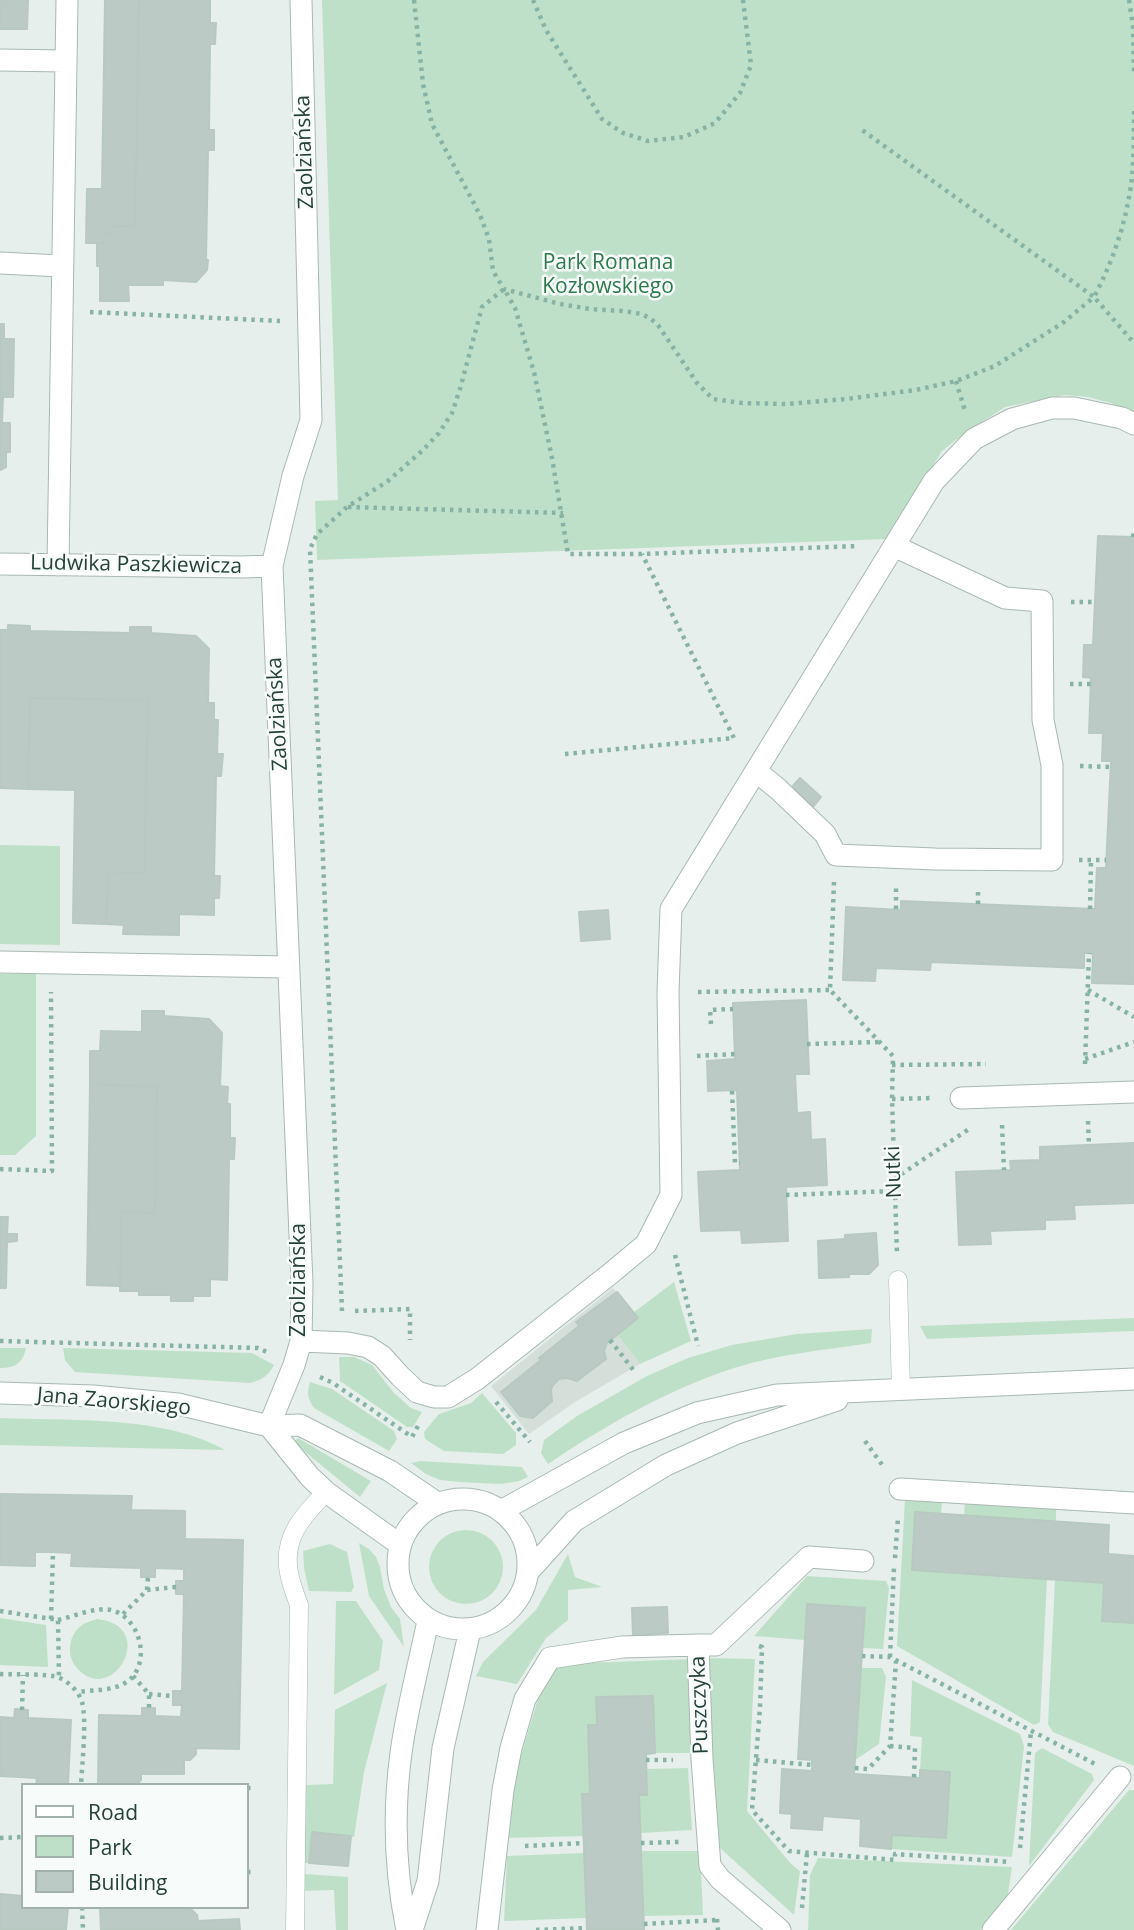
<!DOCTYPE html>
<html>
<head>
<meta charset="utf-8">
<style>
	body { margin:0 }
	#map { position:relative; width:1134px; height:1930px; overflow:hidden; background:#e6efeb; font-family:"Open Sans",sans-serif }
	canvas { display:block }
	.legend { position:absolute; left:21px; top:1783px; width:228px; height:126px; box-sizing:border-box; background:#f7fbf9; border:2px solid #a3b1ad; margin:0; padding:9px 12px; list-style:none; font-size:21px; color:#24423a }
	.legend li { display:flex; align-items:center; gap:14px; height:35px }
	.legend b { width:35px; border:2px solid #a3b1ad }
</style>
</head>
<body>
<div id="map">
<canvas width="1134" height="1930"></canvas>
<ul class="legend">
<li><b style="height:9px;background:#fff"></b>Road</li>
<li><b style="height:19px;background:#bfe0c8"></b>Park</li>
<li><b style="height:19px;background:#bbcac4"></b>Building</li>
</ul>
</div>
<script>
const g = document.querySelector('canvas').getContext('2d');
g.lineJoin = 'round';
function fill(path, color) { g.fillStyle = color; g.fill(path, 'evenodd'); }
function stroke(path, color, width, dash) { g.strokeStyle = color; g.lineWidth = width; g.lineCap = dash ? 'butt' : 'round'; g.setLineDash(dash || []); g.stroke(path); }
function write(font, color, halo, rows, align = 'center') {
  g.font = font + ' "Open Sans",sans-serif'; g.lineWidth = 5; g.setLineDash([]); g.textBaseline = 'middle'; g.strokeStyle = halo; g.fillStyle = color; for (const [text, x, y, turn = 0] of rows) {
    g.save(); g.translate(x, y); g.rotate((+turn || 0) * Math.PI / 180); g.textAlign = isNaN(turn) ? turn : align; if (halo) g.strokeText(text, 0, 0); g.fillText(text, 0, 0); g.restore();
  }
}
fill(new Path2D(`
	M613,1288L638,1318L617,1334L640,1364L575,1402L529,1434L491,1386Z`), '#d4dfda');
fill(new Path2D(`
	M322,0H1134V414L1111,403L1088,397L1065,395L1005,407L966,432L942,451L887,539L317,560L315,501L338,500Z
	M0,845L60,846V945L0,944Z
	M0,974H36V1136L15,1155H0Z
	M674,1282L691,1341L640,1364L617,1334L633,1313Z
	M1134,1318V1331L927,1339L920,1326Z
	M872,1329L871,1343C825,1350 778,1354 734,1368C667,1390 606,1425 548,1464L541,1453L544,1440L577,1416L647,1376L688,1358L732,1345L797,1334Z
	M0,1348H26C23,1363 15,1368 0,1368Z
	M63,1348L252,1353L274,1365C268,1376 262,1380 250,1383L75,1372L65,1360Z
	M339,1357H354L372,1365L394,1393L411,1408L422,1412L413,1427H407L340,1381Z
	M310,1382L332,1389L394,1431L397,1439L389,1451L314,1408C307,1398 307,1393 310,1382Z
	M482,1393L516,1433V1445L503,1454L444,1451L425,1439L424,1432L439,1414L471,1403Z
	M0,1418C69,1421 164,1415 225,1450L0,1445Z
	M298,1438L371,1481L360,1497L293,1442Z
	M420,1461L522,1467L528,1477L519,1481L501,1484L459,1482L440,1480L426,1474L411,1463Z
	M905,1498L942,1502L941,1514L915,1513L912,1570L1047,1579L1040,1722L1034,1725L897,1646Z
	M965,1502L1056,1509V1522L964,1516Z
	M429 1567a37 37 0 1 1 74 0a37 37 0 1 1-74 0Z
	M359,1543L369,1549L376,1557L380,1567L384,1589L391,1607L400,1619L404,1647L369,1596Z
	M330,1544L347,1552L354,1587L351,1592L309,1591L304,1568L303,1551Z
	M568,1554L575,1577L602,1587L568,1590V1620L546,1638L517,1684L476,1676L483,1662L536,1610Z
	M807,1576L886,1581L889,1588L883,1649L863,1648L865,1608L808,1604L805,1640L754,1636Z
	M1055,1580L1104,1583L1134,1623V1766L1053,1732L1048,1724Z
	M336,1601H356L383,1641L379,1670L334,1695Z
	M0,1618L46,1625L48,1667L0,1665Z
	M97,1619C160,1626 112,1708 77,1668C66,1656 68,1635 82,1625C86,1622 92,1621 97,1619Z
	M707,1658L755,1659L747,1811L791,1864L800,1871L794,1915L720,1848L714,1825Z
	M694,1659L696,1753H655L652,1696L597,1697V1725H588L590,1794H582L584,1836L505,1838L510,1792L538,1699L559,1664Z
	M861,1668H882L886,1677L879,1744L855,1760Z
	M912,1680L1020,1734L1024,1746L1012,1857L891,1849L892,1835L946,1838L950,1772L920,1770L922,1737L910,1736Z
	M387,1683L364,1772L354,1837L312,1832L309,1863H304L306,1785L333,1784L335,1710Z
	M1042,1748L1092,1774L1094,1780L1029,1866L1035,1753Z
	M688,1768L692,1830L641,1833L639,1795L647,1794V1769Z
	M1129,1790H1134V1930H1011Z
	M642,1851H700L703,1915L644,1916Z
	M584,1853L586,1918L504,1921L507,1856Z
	M818,1858L1012,1867L1007,1900L980,1930H808L810,1875Z
	M304,1874L348,1877V1930H336L334,1890L302,1891Z`), '#bfe0c8');
const building = new Path2D(`
	M0,0H28L27,29H0Z
	M105,0H139L135,226H112V234H104V243H86L87,189H102Z
	M139,0H210V23H216L215,44H210L209,130H214V150H208L206,260H208L207,270L196,282L163,280V285H128L129,301H100V266H97V243H104V234H112V226H135Z
	M0,324H4V339H14L13,397H3L2,423H10V452H6V467L0,470Z
	M1098,536L1134,537V984L1092,983L1093,954L1089,953H1084V968L931,962L930,970L876,968L875,981L843,980L846,907L901,910V901L1095,909L1097,868H1106L1111,761H1102L1103,733H1089L1091,678L1083,677L1084,645H1093Z
	M8,625L30,626V631L130,633V627H151V633L196,636L209,649L208,703H214V720H218L217,754H223L221,776H216L214,876H220L219,898H214V915L179,914V935L123,934L124,925L106,924L108,872L144,873L148,700L30,698L28,789L0,788V630H8Z
	M30,698L148,700L144,873L108,872L106,924L73,923L75,790L28,789Z
	M800,778L821,797L813,807L791,788Z
	M608,910L610,939L581,941L579,912Z
	M806,1000L809,1074H795L797,1113L810,1112L811,1140L825,1139L827,1185L786,1187L788,1241L742,1243L741,1230L701,1231L698,1172L740,1170L737,1090L708,1091L707,1061L735,1059L733,1003Z
	M142,1011H164V1016L209,1019L222,1033L220,1086L228,1087L227,1104H230V1138H235L234,1159H229L227,1280L210,1279V1296H193V1301H171V1295H139V1291H120L121,1212L155,1213L157,1087L90,1084V1051H100L101,1031L142,1032Z
	M90,1084L157,1087L155,1213L121,1212L120,1286L87,1285Z
	M1134,1143V1203L1074,1205L1075,1219L1045,1220V1229L990,1231L991,1244L959,1245L956,1172L1011,1170L1010,1161L1040,1160V1147Z
	M0,1217H8L7,1234H17V1241L7,1242L6,1288H0Z
	M876,1233L878,1265L869,1274H849V1277L819,1278L818,1241L845,1239V1235Z
	M617,1292L638,1318L607,1343L604,1351L606,1359L577,1381L567,1378L559,1379L553,1385L551,1390L552,1401L533,1418L520,1416L501,1392L541,1360L539,1358L579,1326L576,1322Z
	M0,1494L132,1496L131,1510L185,1511V1539L243,1540L239,1749L196,1748V1754L190,1760H184V1774H141V1780L136,1785H98L99,1715L142,1716V1708H155V1716L181,1717L182,1705H173V1691H182L184,1594H176V1581H184V1569L155,1568V1577H141V1568L71,1566L72,1553L53,1552H35V1566L0,1565Z
	M915,1512L1109,1525L1108,1554L1134,1556V1623L1102,1621L1104,1583L912,1570Z
	M807,1604L865,1608L854,1774L920,1778V1770L950,1772L946,1838L892,1835L891,1849L860,1846L861,1819L823,1816L822,1830L791,1828L792,1814L780,1813L782,1769L812,1771V1760L798,1759Z
	M667,1607L668,1633L633,1635L632,1608Z
	M653,1696L655,1753L646,1754L647,1795H639L644,1930H587L582,1794H590L588,1725H597L596,1697Z
	M15,1709L28,1710V1718L71,1720L68,1785H36L37,1778L0,1776V1717L14,1718Z
	M312,1832L351,1836L348,1866L309,1863Z
	M0,1894L23,1896V1907H68L66,1930H0Z
	M100,1907H185V1910L191,1909L197,1915L198,1921L239,1919L240,1930H101Z`);
fill(building, '#bbcac4');
stroke(building, '#b8c9c2', 2);
const service = new Path2D(`
	M898,1280L901,1389
	M295,1930L299,1605C295,1594 291,1584 289,1573C282,1537 303,1516 326,1492`);
const pedestrian = new Path2D(`
	M993,1930L1120,1777`);
const minor = new Path2D(`
	M0,60L65,61
	M0,263L61,266
	M0,564L242,567L272,566
	M58,565L67,0
	M756,771L778,789L825,834L836,855L935,859L1052,860V765L1043,720L1042,601L1005,598L894,546
	M0,962L288,967
	M961,1098L1134,1092
	M301,1341L348,1343L368,1347L382,1356L400,1376L417,1392L434,1397H448L477,1379L610,1274L646,1244L671,1195L668,992L671,909L934,481L974,439L1012,419L1052,408H1074L1122,418L1134,424
	M0,1393L93,1396L178,1404L269,1426L300,1425L390,1471L437,1503
	M269,1426L294,1365L301,1341L302,1283L272,566L293,476L311,420L301,0
	M269,1426L310,1477L326,1492L399,1544
	M900,1489L1134,1503
	M698,1645H716L809,1557L863,1561
	M487,1930L503,1790L511,1748L525,1699L550,1658L622,1647L698,1645L702,1759L710,1866L720,1879L780,1930`);
const tertiary = new Path2D(`
	M398 1564a65 65 0 1 1 130 0a65 65 0 1 1-130 0Z
	M501,1511L624,1443L697,1413L777,1395L1134,1379
	M528,1572L574,1521L666,1465L737,1433L837,1400
	M407,1930C395,1872 393,1812 401,1753C407,1709 419,1664 428,1621
	M412,1930L428,1881L443,1748L470,1630`);
stroke(service, '#a8b8b2', 19);
stroke(pedestrian, '#a8b8b2', 23);
stroke(minor, '#a8b8b2', 23);
stroke(tertiary, '#a8b8b2', 23);
stroke(new Path2D(`
	M414,0L423,84L432,124L480,215L489,239L493,271L504,289L560,304L590,309L624,311L641,314L650,318L658,325L697,383L713,399L742,403L787,404L846,399L916,390L956,381L995,366L1064,322L1094,297L862,130
	M533,0L546,30L602,119L623,133L648,141L684,137L715,123L740,93L751,65L743,0
	M1129,0L1133,26L1134,72
	M1134,111C1134,133 1134,156 1132,177C1127,220 1114,259 1094,297L1134,343
	M90,312L280,321
	M956,381L965,411
	M348,507L563,513
	M1133,537L1134,530
	M1071,602H1095
	M1070,684H1091
	M565,754L734,738L642,554
	M1080,766L1110,767
	M1079,860H1106
	M834,882L830,990L893,1056L892,1099L897,1254
	M978,904V888
	M896,909V886
	M1090,909L1091,861
	M1088,990L1134,1017
	M698,992L830,990
	M711,1024L710,1010L733,1009
	M807,1044L880,1042
	M697,1056L735,1054
	M1085,1059L1134,1042
	M1085,1064L1089,953
	M892,1065L986,1064
	M732,1091L735,1163H740
	M892,1099L933,1098
	M1088,1121L1089,1145
	M1002,1125L1004,1170
	M0,1169L52,1171L51,992
	M894,1179L969,1129
	M786,1195L894,1191
	M675,1255L698,1346
	M342,1311L310,549L317,534L335,518L347,507L388,481L423,450L439,433L452,413L460,389L482,307L504,289L515,308L534,372L552,458L568,554H642L858,546
	M355,1311L410,1309V1340
	M610,1340L635,1372
	M0,1341L258,1348L267,1352
	M320,1377L333,1383L412,1437L420,1422
	M496,1402L530,1442
	M865,1441L883,1466
	M895,1558L898,1518
	M147,1590L148,1577
	M0,1611L58,1620L59,1678
	M123,1614L147,1590L176,1587
	M51,1619L53,1552
	M58,1620C75,1616 94,1607 111,1610C141,1617 153,1666 125,1683C112,1691 92,1690 78,1692
	M759,1646L762,1647L760,1707L752,1810L789,1851L895,1860V1854L1011,1862
	M862,1656L890,1657L1095,1764
	M890,1657L894,1567
	M0,1674C15,1675 48,1673 60,1678C70,1683 79,1692 82,1702C87,1719 82,1765 81,1785
	M133,1676L149,1694V1708
	M149,1694L173,1696
	M22,1710L23,1675
	M890,1746L915,1748L914,1778
	M646,1760H673
	M756,1760L812,1765
	M855,1768L868,1769L890,1746L896,1661
	M247,1788H255
	M0,1838L23,1837
	M641,1843L679,1842
	M525,1846L584,1843
	M1020,1848L1031,1731
	M247,1872H255
	M82,1907L83,1930
	M802,1908L807,1853
	M717,1919L718,1930
	M644,1924L717,1920
	M536,1930L587,1928`), '#86b3a5', 4.5, [3.5, 5]);
stroke(service, '#fff', 18);
stroke(pedestrian, '#fff', 21);
stroke(minor, '#fff', 21);
stroke(tertiary, '#fff', 21);
write('21px', '#24423a', '#f7fbf9', [
	["Zaolziańska",305,152,-92],
	["Ludwika Paszkiewicza",136,565,1],
	["Zaolziańska",278,714,-93],
	["Nutki",894,1172,-92],
	["Zaolziańska",299,1280,-90],
	["Jana Zaorskiego",114,1402,5],
	["Puszczyka",700,1705,-92]
]);
write('21px', '#2d7a4b', '#f7fbf9', [
	["Park Romana",608,263],
	["Kozłowskiego",608,287]
]);
</script>
</body>
</html>
